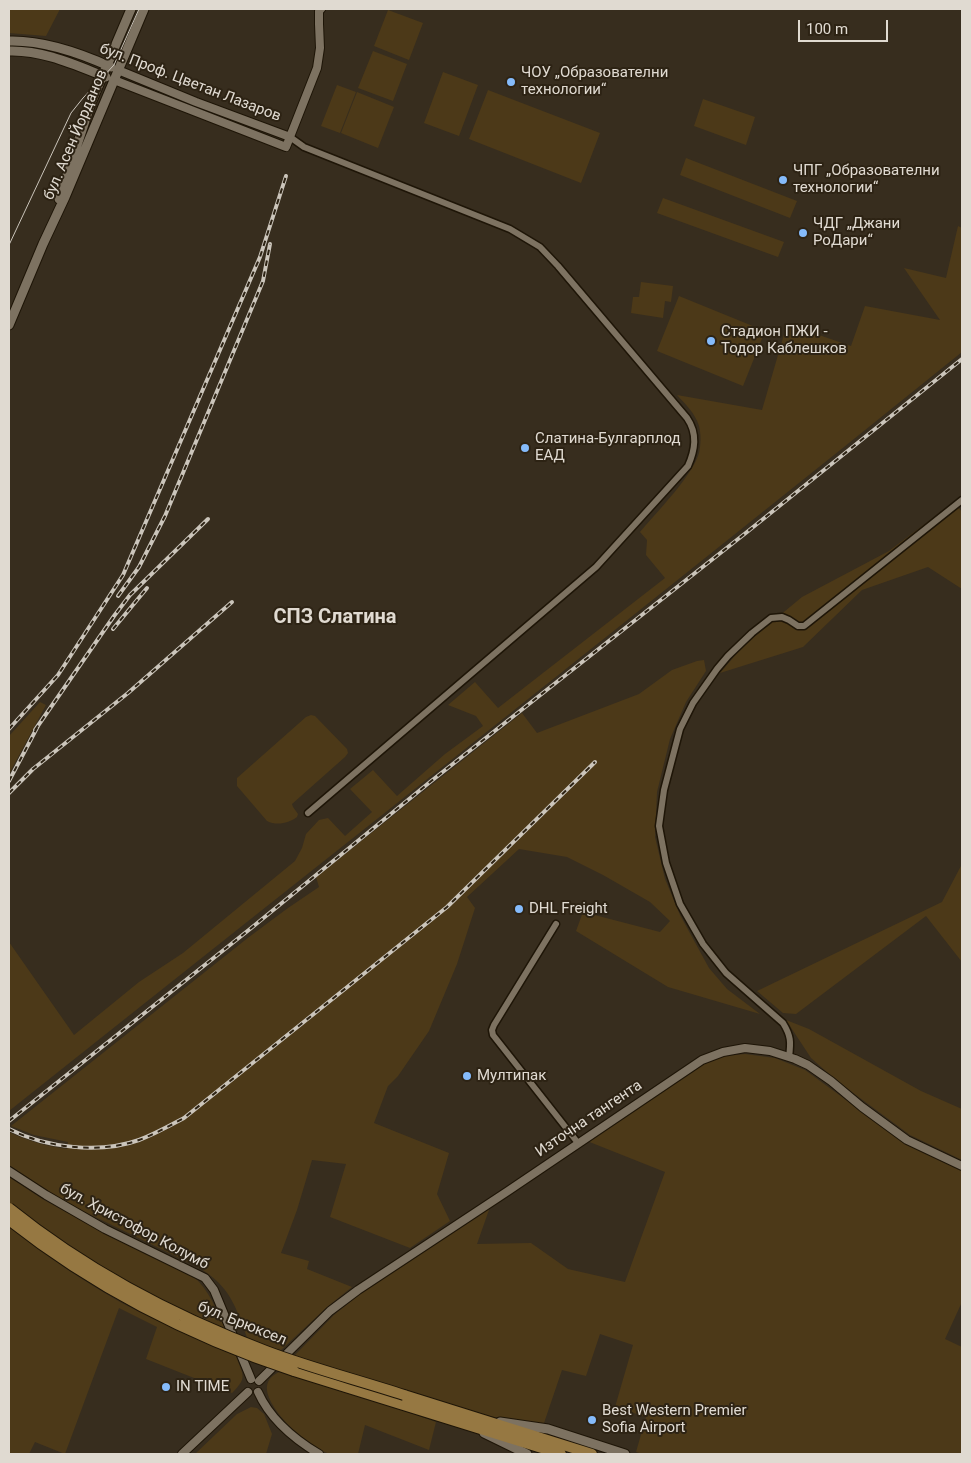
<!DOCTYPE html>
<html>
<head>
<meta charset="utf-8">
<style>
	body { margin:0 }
	#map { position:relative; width:971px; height:1463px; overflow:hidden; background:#372d1e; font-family:Roboto,sans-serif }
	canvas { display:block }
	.frame { position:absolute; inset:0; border:10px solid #e0dad1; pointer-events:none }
	.scale { position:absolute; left:798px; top:20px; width:90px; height:22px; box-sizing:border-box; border:2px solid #e0dad1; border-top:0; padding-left:6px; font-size:15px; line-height:18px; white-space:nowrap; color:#e0dad1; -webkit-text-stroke:4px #2d2314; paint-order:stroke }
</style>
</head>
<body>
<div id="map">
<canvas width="971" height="1463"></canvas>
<div class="frame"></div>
<div class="scale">100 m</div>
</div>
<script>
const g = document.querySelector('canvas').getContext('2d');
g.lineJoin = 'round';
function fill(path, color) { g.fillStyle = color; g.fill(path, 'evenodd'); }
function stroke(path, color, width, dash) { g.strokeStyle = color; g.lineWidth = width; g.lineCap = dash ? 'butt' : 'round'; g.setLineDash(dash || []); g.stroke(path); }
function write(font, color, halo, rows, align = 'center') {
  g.font = font + ' Roboto,sans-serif'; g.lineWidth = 4; g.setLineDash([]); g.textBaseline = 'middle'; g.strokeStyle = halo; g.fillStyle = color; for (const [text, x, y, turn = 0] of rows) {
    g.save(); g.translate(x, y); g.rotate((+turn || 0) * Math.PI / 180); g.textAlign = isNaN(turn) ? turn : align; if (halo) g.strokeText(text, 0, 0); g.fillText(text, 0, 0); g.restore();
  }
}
fill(new Path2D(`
	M9,9H60L46,36L9,33Z
	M388,10L423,23L409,60L374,46Z
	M373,51L407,64L393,101L358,88Z
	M443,72L478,85L459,136L424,123Z
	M337,85L356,92L340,133L321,126Z
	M488,90L600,133L581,183L469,139Z
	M357,92L394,107L378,148L341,133Z
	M703,99L755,117L746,145L694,126Z
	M686,158L797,201L790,218L680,175Z
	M663,198L784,242L778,257L657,213Z
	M958,226L962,228V352C646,607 327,858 9,1111V942L74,1035L139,982L183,953L295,861L302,848L306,834L319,820L328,818L345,836L372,812L350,789L373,770L397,796L445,754L483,726L476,716L448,705L475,682L498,708L665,578L646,555L647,540L640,532C656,513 693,475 699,453C701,444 701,434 699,426C695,413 685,404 677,395L762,410L787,324L851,346L865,306L940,320L904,268L946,278Z
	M641,282L673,286L671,302L665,301L663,318L631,313L633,297H639Z
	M679,296L765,331L743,386L657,351Z
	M954,502L962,512V589L928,567L862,590L803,647L720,673L744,645L802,597L889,551Z
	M704,660L706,671L686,702L670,739L657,792L655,837L665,879L680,915L709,968L727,989L760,1014L668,987L576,931L583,912L660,932L670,921L650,902L603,875L567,857L519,849L467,897L475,908L457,964L429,1031L398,1076L388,1086L374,1123L449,1153L437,1194L450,1221L410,1248L330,1217L346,1164L312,1160L297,1210L281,1253L309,1261L307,1269L352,1287L327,1307L280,1351L248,1340C235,1306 232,1289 200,1268L79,1209L48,1191L9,1165V1132C28,1141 46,1146 67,1149L68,1142L34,1135L11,1126L249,937L288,908L319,887L316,877L522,713L537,733L639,694L672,670L697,661Z
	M40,702L46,705L9,774V736Z
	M311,715L315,716L347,749L348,753L345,757L292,804L293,807L298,814L297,817C289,823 277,826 267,821L237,786V778L306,717Z
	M962,864V962L926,916L796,1014L783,1013L757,991L942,902Z
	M786,1020L809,1029L921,1091L962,1109V1160L910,1135L837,1081L811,1058Z
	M745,1054L775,1058L805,1070L905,1143L955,1167L962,1169V1302L945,1339L962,1347V1454H642L636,1452L646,1417L615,1407L633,1345L600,1334L586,1376L562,1370L543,1426L478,1414L294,1356L334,1315L360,1294L419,1254L490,1207L477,1244L531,1243L568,1269L625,1282L665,1172L587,1141L704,1064L724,1056Z
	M9,1177L44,1200L104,1233L193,1276C210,1291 217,1311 226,1331C196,1317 165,1304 136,1289C91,1264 48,1234 9,1202Z
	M9,1226C44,1255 83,1281 122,1303C159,1323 198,1339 236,1356C243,1376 248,1377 232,1393L146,1359L157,1327L119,1308L65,1454L35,1442L29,1454H9Z
	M279,1372L399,1409L436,1422L429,1450L365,1425L358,1454C350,1454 339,1456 331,1454C311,1450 264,1408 267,1386C268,1379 273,1375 279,1372Z
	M251,1407L257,1408L264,1414L272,1434L266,1454H195L237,1414Z`), '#4c3918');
const minor = new Path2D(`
	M290,137L304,147L510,229L540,247L558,266L687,418C698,434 695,450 688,466L596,567L308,813
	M556,924L494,1025L492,1030L493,1035L578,1143
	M789,1057C791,1042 791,1036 783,1023L726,973L703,944L680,904L666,863L659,826L664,790L680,729L693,703L717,669L728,656L752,633L771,618L782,617L789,620L798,626H804L962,500`);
const tertiary = new Path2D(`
	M118,70L196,102L290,137
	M114,80L286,147L317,68L320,48L319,24V11L321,9
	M9,1171L46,1195L105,1229L205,1278L214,1290L251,1379
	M259,1381L330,1311L358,1290L508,1191L702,1060L723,1052L745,1048L770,1051L795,1059L808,1065L831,1081L862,1107L907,1140L962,1166
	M258,1392C270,1419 294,1439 319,1454
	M182,1454L248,1392`);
const secondary = new Path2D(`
	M9,41C43,40 80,53 111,67
	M9,51C43,50 75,65 106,77
	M59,199L91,103L131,9
	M9,325L43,244L65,197L144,9
	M500,1422L548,1429L625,1454
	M484,1433L527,1454`);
const primary = new Path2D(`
	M294,1371L561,1454
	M404,1395L592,1454`);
stroke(minor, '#1e1507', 9);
stroke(tertiary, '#1e1507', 10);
stroke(secondary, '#1e1507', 11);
stroke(primary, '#1e1507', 12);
stroke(minor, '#7d7261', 6);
stroke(tertiary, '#7d7261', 8);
stroke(secondary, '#7d7261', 9);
stroke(primary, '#967842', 10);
stroke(new Path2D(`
	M9,245L71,113L83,98L114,65L139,9`), '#cbc5bb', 1);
const rail = new Path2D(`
	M118,596L139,567L165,516L263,281L270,244
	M113,629L147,588
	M9,729L58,675L123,575L260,257L286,176
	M35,730L114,616L130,595L208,519
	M9,781L39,724
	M9,793L33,769L128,693L232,602
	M9,1121L250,929L430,782L747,532L962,359
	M9,1129C46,1148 100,1154 139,1140C155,1134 169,1126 184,1118L447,907L595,762`);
stroke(rail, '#cbc5bb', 4);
stroke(rail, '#2d2314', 2, [5.5]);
const primaryBridge = new Path2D(`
	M9,1208C86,1270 173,1316 266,1351C311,1368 358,1380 404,1395
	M9,1220C94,1287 191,1337 294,1371`);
stroke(primaryBridge, '#1e1507', 12, []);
stroke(primaryBridge, '#967842', 10);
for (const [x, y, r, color] of [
	[511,82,5,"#85bbfb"],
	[783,180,5,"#85bbfb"],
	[803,233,5,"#85bbfb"],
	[711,341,5,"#85bbfb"],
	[525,448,5,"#85bbfb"],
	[519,909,5,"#85bbfb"],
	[467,1076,5,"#85bbfb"],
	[166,1387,5,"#85bbfb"],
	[592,1420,5,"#85bbfb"]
]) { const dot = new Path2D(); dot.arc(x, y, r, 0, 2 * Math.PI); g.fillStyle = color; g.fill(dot); stroke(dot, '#2d2314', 2); }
write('15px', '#e0dad1', '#2d2314', [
	["ЧОУ „Образователни",521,73],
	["технологии“",521,90],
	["ЧПГ „Образователни",793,171],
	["технологии“",793,188],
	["ЧДГ „Джани",813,224],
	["РоДари“",813,241],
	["Стадион ПЖИ -",721,332],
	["Тодор Каблешков",721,349],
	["Слатина-Булгарплод",535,439],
	["ЕАД",535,456],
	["DHL Freight",529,909],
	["Мултипак",477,1076],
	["IN TIME",176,1387],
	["Best Western Premier",602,1411],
	["Sofia Airport",602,1428]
], 'left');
write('15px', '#e0dad1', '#2d2314', [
	["бул. Проф. Цветан Лазаров",190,83,21],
	["бул. Асен Йорданов",76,135,-67],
	["Източна тангента",589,1119,-34],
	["бул. Христофор Колумб",134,1227,28],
	["бул. Брюксел",242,1324,22]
]);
write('bold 20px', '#e0dad1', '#2d2314', [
	["СПЗ Слатина",335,618]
]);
</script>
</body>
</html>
